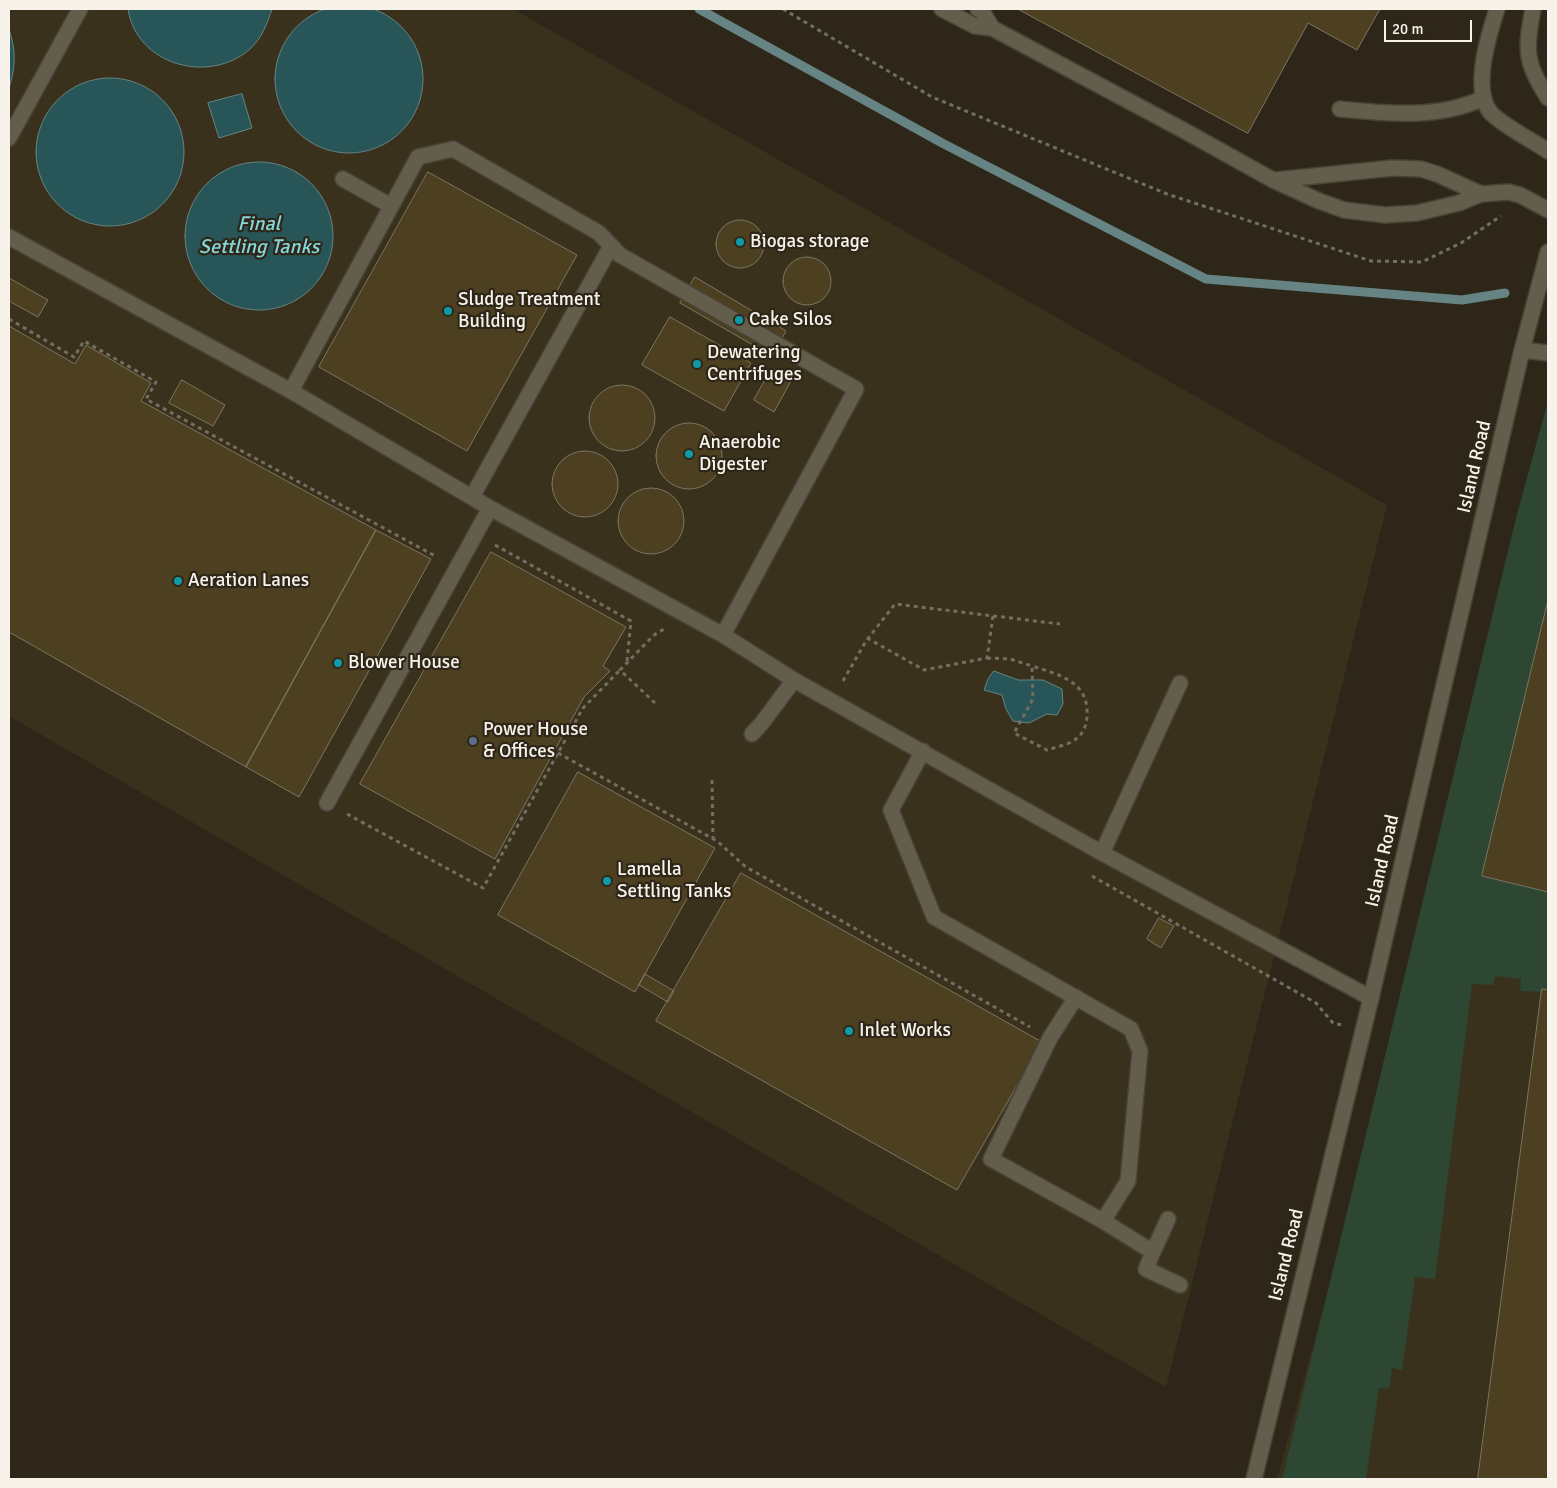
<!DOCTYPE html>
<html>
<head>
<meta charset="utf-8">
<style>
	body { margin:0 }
	#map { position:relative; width:1557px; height:1488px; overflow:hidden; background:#2e2719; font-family:Signika,sans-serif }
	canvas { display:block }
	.frame { position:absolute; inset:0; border:10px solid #f7f3ea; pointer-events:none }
	.scale { position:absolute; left:1384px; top:20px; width:88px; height:22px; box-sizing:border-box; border:2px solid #f7f3ea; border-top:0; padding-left:6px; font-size:15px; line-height:18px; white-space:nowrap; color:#f7f3ea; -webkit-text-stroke:4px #2e2719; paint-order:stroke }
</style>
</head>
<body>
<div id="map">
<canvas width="1557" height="1488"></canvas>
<div class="frame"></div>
<div class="scale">20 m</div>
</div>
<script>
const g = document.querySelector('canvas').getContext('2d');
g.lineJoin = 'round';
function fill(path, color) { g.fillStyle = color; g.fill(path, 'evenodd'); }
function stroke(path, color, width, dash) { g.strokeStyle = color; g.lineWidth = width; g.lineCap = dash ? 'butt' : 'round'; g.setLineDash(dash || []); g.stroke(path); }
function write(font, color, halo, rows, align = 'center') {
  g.font = font + ' Signika,sans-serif'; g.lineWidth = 4.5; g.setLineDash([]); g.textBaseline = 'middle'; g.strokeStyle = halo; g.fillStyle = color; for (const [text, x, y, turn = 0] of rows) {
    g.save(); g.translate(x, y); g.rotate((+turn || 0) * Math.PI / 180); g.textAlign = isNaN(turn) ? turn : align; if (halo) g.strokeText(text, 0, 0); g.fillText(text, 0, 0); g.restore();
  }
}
fill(new Path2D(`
	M9,9H513L1387,505L1166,1387L9,716Z
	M1548,479V1479H1277L1535,523Z`), '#3a311c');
fill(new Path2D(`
	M1548,401V600L1482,876L1548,892V990L1542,989V992L1520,991L1521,979L1495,976L1493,985L1472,984L1435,1279L1415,1277L1402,1370L1392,1368L1389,1389L1379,1388L1366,1479H1282L1516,518Z`), '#2e4732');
const water = new Path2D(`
	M275 79a74 74 0 1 1 148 0a74 74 0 1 1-148 0Z
	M128,9H272C267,24 262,38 250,49C209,85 136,65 128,9Z
	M9,29C16,51 16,66 9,88Z
	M36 152a74 74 0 1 1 148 0a74 74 0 1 1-148 0Z
	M242,94L252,128L219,138L208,103Z
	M185 236a74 74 0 1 1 148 0a74 74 0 1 1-148 0Z
	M994,671L1018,680H1043L1062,689L1063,704L1057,715L1047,714L1029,723L1013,721L1006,709L1002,695L984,690L988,679Z`);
fill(water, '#285557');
stroke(water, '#668483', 1);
stroke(new Path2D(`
	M699,9L944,144L1206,279L1462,300L1505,293`), '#668483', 9);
const building = new Path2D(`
	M1018,9H1380L1357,50L1308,23L1248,133Z
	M428,172L577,255L467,451L319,367Z
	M716 244a24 24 0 1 1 48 0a24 24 0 1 1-48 0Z
	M783 281a24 24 0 1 1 48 0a24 24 0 1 1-48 0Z
	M695,277L786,331L772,356L680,303Z
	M9,278L48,300L38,317L9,301Z
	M670,317L751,363L724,411L642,365Z
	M9,326L75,364L86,345L151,383L141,401L376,530L246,767L9,632Z
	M772,368L792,379L774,412L754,400Z
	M182,380L225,405L213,426L169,403Z
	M589 418a33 33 0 1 1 66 0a33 33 0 1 1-66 0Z
	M656 456a33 33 0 1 1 66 0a33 33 0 1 1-66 0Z
	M552 484a33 33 0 1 1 66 0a33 33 0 1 1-66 0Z
	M618 521a33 33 0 1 1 66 0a33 33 0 1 1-66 0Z
	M376,530L431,559L299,797L246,767Z
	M491,552L626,627L603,666L610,671L584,697L495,859L360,784Z
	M1548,600V892L1482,876Z
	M578,772L715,848L635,992L498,915Z
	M741,873L1042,1042L957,1190L656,1021Z
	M1159,918L1174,926L1161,948L1147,939Z
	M645,974L674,991L668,1002L639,985Z
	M1542,989L1548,990V1479H1478Z`);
fill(building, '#4d4021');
stroke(building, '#7c7564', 1);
const lane = new Path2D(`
	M942,9L975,26L992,28L1183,130L1273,180L1319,201L1344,210L1385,215L1417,213L1459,203L1481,194L1508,192L1520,195L1548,210
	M978,9L982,11L992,28
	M1497,9C1489,34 1471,90 1491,113C1502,125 1533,141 1548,151
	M1533,9C1525,50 1525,63 1548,98
	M1340,109C1390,114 1438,119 1484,98
	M9,138L80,9
	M343,179L391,206
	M1275,180L1393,168L1421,169L1437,174L1481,194
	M9,237L291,391L490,508L723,635L794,680L1102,853L1371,998
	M1522,350L1548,353
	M291,391L418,157L453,149L599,233L620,255L856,389L723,635
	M472,497L611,246
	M752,734L762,723L794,680
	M923,751L891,810L934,917L1131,1029L1140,1051L1128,1181L1103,1221L991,1159L1050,1038L1076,997
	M327,803L490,508
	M1102,853L1180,683
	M1103,1221L1153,1252L1168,1219
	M1153,1252L1146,1269L1180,1285`);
const street = new Path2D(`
	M1254,1479L1371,998L1522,350L1548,252`);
stroke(lane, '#484237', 18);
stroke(street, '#484237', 18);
stroke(new Path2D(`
	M783,9L932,97L1167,194L1371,261L1422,262L1461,243L1501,216
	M9,319L74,357L84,341L156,382L146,399L437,557
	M495,545L631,621L627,661
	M867,638L924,670L987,658L993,616
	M987,658L1010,659L1032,666L1033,699L1014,733L1047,750C1055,747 1069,745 1076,739C1084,733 1087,724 1087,715C1089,681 1057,674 1032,666
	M843,681L866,641L895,604L1060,624
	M655,703L620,670L654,635L664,629
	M558,753L717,841L746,867L1030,1027
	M712,780L713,839
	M347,814L483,888L583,708L620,670
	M1092,876L1316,1003L1333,1023L1342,1025`), '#746e62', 3, [4, 4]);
stroke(lane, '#635d4c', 15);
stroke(street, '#635d4c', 15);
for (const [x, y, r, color] of [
	[740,242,5,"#0f9aa8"],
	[448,311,5,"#0f9aa8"],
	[739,320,5,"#0f9aa8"],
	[697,364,5,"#0f9aa8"],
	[689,454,5,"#0f9aa8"],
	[178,581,5,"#0f9aa8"],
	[338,663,5,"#0f9aa8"],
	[473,741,5,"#5c6f8a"],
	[607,881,5,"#0f9aa8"],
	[849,1031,5,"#0f9aa8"]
]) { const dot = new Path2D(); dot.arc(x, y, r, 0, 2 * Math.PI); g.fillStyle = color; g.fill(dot); stroke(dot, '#2e2719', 2); }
write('19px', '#f7f3ea', '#2e2719', [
	["Biogas storage",750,242],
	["Sludge Treatment",458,300],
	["Building",458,322],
	["Cake Silos",749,320],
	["Dewatering",707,353],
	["Centrifuges",707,375],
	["Anaerobic",699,443],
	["Digester",699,465],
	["Aeration Lanes",188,581],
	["Blower House",348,663],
	["Power House",483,730],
	["& Offices",483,752],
	["Lamella",617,870],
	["Settling Tanks",617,892],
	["Inlet Works",859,1031]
], 'left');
write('19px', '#f7f3ea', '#2e2719', [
	["Island Road",1475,467,-77],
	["Island Road",1383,861,-77],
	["Island Road",1287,1255,-76]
]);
write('italic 20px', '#85d6d9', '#2e2719', [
	["Final",259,225],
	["Settling Tanks",259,248]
]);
</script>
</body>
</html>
